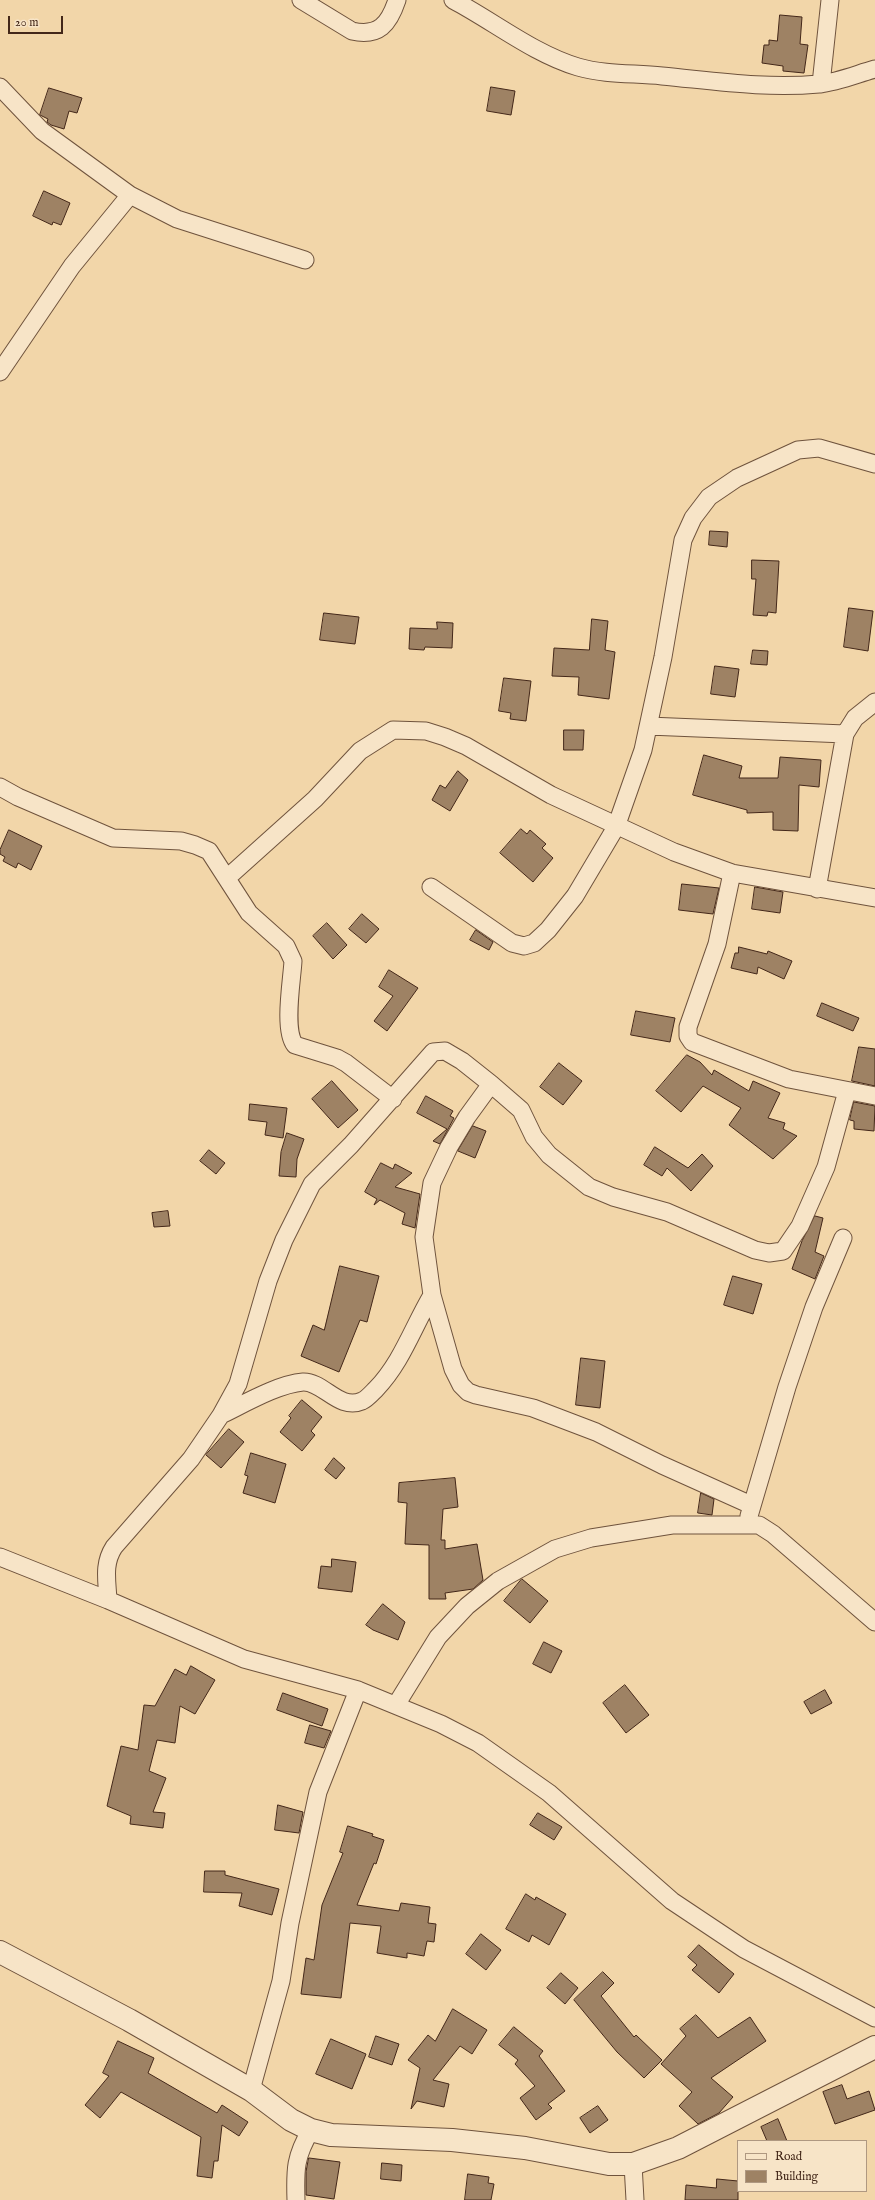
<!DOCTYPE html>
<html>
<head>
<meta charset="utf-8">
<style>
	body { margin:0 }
	#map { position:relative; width:875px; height:2200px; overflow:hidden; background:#f2d6a9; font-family:"IM FELL English",serif }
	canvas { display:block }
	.legend { position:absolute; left:737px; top:2140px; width:130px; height:52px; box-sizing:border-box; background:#f7e4c7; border:1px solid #af9881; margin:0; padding:5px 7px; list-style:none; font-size:12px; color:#432719 }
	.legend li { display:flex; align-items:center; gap:8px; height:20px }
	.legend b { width:20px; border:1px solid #af9881 }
	.scale { position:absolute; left:8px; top:16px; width:55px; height:18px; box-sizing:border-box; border:2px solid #432719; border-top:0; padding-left:5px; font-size:12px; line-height:14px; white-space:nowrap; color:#432719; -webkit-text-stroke:3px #f7e4c7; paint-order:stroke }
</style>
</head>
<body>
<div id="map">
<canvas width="875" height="2200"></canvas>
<ul class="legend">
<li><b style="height:5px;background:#f7e4c7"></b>Road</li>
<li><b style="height:11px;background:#9e8264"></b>Building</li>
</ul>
<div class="scale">20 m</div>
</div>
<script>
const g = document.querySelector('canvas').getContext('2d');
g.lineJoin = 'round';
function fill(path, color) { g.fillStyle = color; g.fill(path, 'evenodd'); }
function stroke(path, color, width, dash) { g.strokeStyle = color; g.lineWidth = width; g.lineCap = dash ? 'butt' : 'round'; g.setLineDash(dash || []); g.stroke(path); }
const building = new Path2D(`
	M780,15L802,17L800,44L808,45L804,73L783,71V66L762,63L764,45H769V40L777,41Z
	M491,87L515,91L511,115L487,111Z
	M49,88L82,98L77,113L69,111L64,129L51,125L47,122L48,119L40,115Z
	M44,191L70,203L61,225L53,222L52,225L33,216Z
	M710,531L728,532L727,547L709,545Z
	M752,560L779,561L776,613L768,612L767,616L753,615L756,579H752Z
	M849,608L873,611L868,651L844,647Z
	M324,613L359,617L355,644L320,640Z
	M592,619L608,621L605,650L615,652L609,699L578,695L579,677L552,676L554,648L589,650Z
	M437,622L453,623L452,648L425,647L424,650L409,649L410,628L437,629Z
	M753,650L768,651L767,665L751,664Z
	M715,666L739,669L735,697L711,694Z
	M504,678L531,681L526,721L510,719L511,713L499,711Z
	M564,730H584L583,750H564Z
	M704,755L742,766L739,778H778L780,757L821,760L819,787L799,785L798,831L773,830V812L747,813V810L693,795Z
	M458,771L468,780L450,811L432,800L440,785L445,788Z
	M521,829L527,834L530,830L546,844L542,848L553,858L533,882L500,853Z
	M9,830L42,846L31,870L18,863L16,868L3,861L5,857L0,854V850Z
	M682,884L719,888L713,914L679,910Z
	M755,887L783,892L780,913L752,909Z
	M362,914L379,929L366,943L349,929Z
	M327,923L347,945L333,959L313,936Z
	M476,930L493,942L489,950L470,940Z
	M739,947L767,954L768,951L792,961L784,979L758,967L757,974L731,968L735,953H738Z
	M389,970L418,988L387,1031L374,1021L393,996L379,987Z
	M822,1003L859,1018L853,1031L817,1016Z
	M636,1011L675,1018L670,1042L631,1035Z
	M859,1047L875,1049V1086L852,1081Z
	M687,1055L700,1062L712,1075L714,1070L749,1091L753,1081L780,1093L768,1118L785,1123L783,1129L797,1136L773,1159L729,1125L741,1108L703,1086L681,1112L656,1091Z
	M559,1063L582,1081L563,1105L540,1087Z
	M332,1081L358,1110L338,1128L312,1099Z
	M426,1096L453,1111L450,1116L454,1118L440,1144L433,1141L447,1129L417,1113Z
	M854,1102L875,1106L874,1131L854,1129V1121L850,1120Z
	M250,1104L287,1108L283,1138L265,1135L267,1122L249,1120Z
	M473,1126L486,1131L475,1158L458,1151Z
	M287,1133L304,1139L297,1159L296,1177L279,1176L281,1152Z
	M655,1147L688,1168L702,1154L713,1166L691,1191L667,1168L662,1176L644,1165Z
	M209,1150L225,1163L216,1174L200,1161Z
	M381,1163L393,1169L395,1164L412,1173L395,1187L420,1194L415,1228L402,1224L405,1213L380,1200L374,1205L377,1199L365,1192Z
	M168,1211L170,1226L154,1227L152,1213Z
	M815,1216L823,1218L815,1252L824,1256L815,1279L792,1269L802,1241Z
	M340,1266L379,1276L367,1322L360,1320L339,1372L301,1356L313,1325L324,1330Z
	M733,1276L762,1284L753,1314L724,1305Z
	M581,1358L605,1361L600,1408L576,1405Z
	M302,1400L322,1417L311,1431L315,1435L302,1451L280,1432L291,1418L289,1416Z
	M229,1429L244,1442L221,1468L206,1455Z
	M251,1453L286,1464L275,1503L243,1493L248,1476L245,1475Z
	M334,1458L345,1468L336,1479L325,1470Z
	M455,1478L458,1507L443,1509L441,1540H445V1549L477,1544L483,1580L473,1589L445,1593L446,1599H429V1545L405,1544L407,1503L398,1502L399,1483Z
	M701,1493L714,1499L712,1515L698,1513Z
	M332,1559L356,1562L352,1592L318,1588L321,1566L331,1567Z
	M522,1579L548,1601L530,1623L504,1601Z
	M383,1604L405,1622L398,1640L373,1630L366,1625Z
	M544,1642L562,1651L551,1673L533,1664Z
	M191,1666L215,1680L195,1714L180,1706L175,1743L157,1740L149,1771L166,1778L153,1812L165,1813L163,1828L130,1824L131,1816L107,1806L121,1746L138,1750L144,1705L155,1706L175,1669L186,1675Z
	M625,1685L649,1715L626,1733L603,1703Z
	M825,1690L832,1703L811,1714L804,1702Z
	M283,1693L328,1709L322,1726L277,1710Z
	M310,1725L331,1731L324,1748L305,1743Z
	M278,1805L303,1812L299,1833L275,1830Z
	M538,1813L562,1827L554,1840L530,1825Z
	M348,1826L373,1834L372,1836L384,1840L376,1864L374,1863L357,1905L399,1911L401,1903L430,1907L428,1923L436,1924L434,1942L427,1941L424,1956L407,1953V1958L377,1953L381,1926L350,1923L341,1998L301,1994L306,1958L314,1960L322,1905L343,1853L340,1852Z
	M205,1871H225V1875L279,1889L272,1915L239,1906L242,1893L204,1892Z
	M526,1894L535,1900L536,1897L566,1914L549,1945L532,1935L529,1942L506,1929Z
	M481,1934L501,1950L486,1970L466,1954Z
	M699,1945L734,1974L719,1993L692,1970L697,1965L688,1957Z
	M603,1972L614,1983L601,1996L634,2037L636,2035L662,2060L644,2078L617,2052L574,2000Z
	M561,1973L578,1988L565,2004L547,1988Z
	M453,2009L487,2030L472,2054L460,2046L433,2080L449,2084L444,2107L417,2101L411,2109L420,2068L408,2060L428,2035L435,2041Z
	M696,2015L718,2038L750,2017L766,2041L711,2078L733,2097L719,2113L698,2124L679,2106L692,2092L661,2064L686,2036L680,2029Z
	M514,2027L543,2051L539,2056L565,2091L548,2104L552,2108L536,2120L520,2098L535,2086L515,2064L518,2060L499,2045Z
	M376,2036L399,2044L392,2065L369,2057Z
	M331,2039L366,2054L352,2089L316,2074Z
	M118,2041L154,2058L148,2073L217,2113L222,2105L248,2122L239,2136L222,2125L218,2161H214L212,2178L197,2176L201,2137L121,2092L100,2118L85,2105L109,2076L103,2073Z
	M842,2085L847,2099L869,2091L875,2110L835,2124L823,2092Z
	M598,2106L608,2120L590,2133L580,2118Z
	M778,2119L787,2141H767L761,2127Z
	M309,2158L340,2162L334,2199L306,2195V2172Z
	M382,2163L402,2165L401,2181L381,2179Z
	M468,2174L489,2177L488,2183L494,2184L491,2200H465Z
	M717,2179L738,2181V2200H685L686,2185L716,2188Z`);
fill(building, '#9e8264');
stroke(building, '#432719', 1);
const minor = new Path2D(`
	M301,0L352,31C379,37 389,24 397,0
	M453,0C493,21 534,54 578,67C606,75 634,73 662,76C715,81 766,89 819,84C838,82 857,74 875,69
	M821,84L830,0
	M0,87L42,131L130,195L177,219L305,260
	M0,372L72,266L130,195
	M648,726L845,734
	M0,787L18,797L113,838L181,841L195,845L209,851L249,913L286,946L293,961C292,980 283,1030 295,1045L337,1058L346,1063L393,1099
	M732,873L717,944L688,1027V1036L692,1042L789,1079L875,1096
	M227,878L315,799L360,751L393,730L426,731L445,737L466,746L551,795L674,852L732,873L875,898
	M431,887L512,943L524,946L534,943L548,930L575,896L616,827L643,750L663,657L683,540L693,518L709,497L737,478L798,450L819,448L875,464
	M817,889L845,734L855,718L875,702
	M491,1084L467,1117L449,1147L432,1183L424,1237L432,1295L453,1369L461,1385L468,1392L476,1395L533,1408L596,1432L662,1465L751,1505
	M221,1415C244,1404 278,1384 303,1382C323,1381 339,1411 362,1401C367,1399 372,1393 376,1389C402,1362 413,1327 432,1295
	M749,1516L787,1387L814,1307L843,1238
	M0,1557L108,1600L244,1659L358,1690L441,1724L478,1743L549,1793L672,1901L744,1949L875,2018
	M108,1600C107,1580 103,1564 114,1547L191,1459L221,1415L238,1384L268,1281L284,1240L312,1184L351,1145L433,1052L445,1051L462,1061L491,1084L521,1110L534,1137L549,1155L589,1187L613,1197L667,1212L755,1250L769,1253L783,1251L800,1226L826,1167L847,1091
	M396,1705L438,1637L467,1606L498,1581L555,1549L591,1538L672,1525H759L773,1534L875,1622
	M251,2090L281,1981L290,1923L318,1792L358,1690
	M633,2164L635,2200
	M296,2200C295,2170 295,2156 311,2130`);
const tertiary = new Path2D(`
	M0,1952L129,2020L251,2090L291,2120L311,2130L331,2135L452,2140L525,2148L609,2164H633L678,2148L875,2047`);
stroke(minor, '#6f533d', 19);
stroke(tertiary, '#6f533d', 24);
stroke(minor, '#f7e4c7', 17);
stroke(tertiary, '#f7e4c7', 22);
</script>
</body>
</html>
